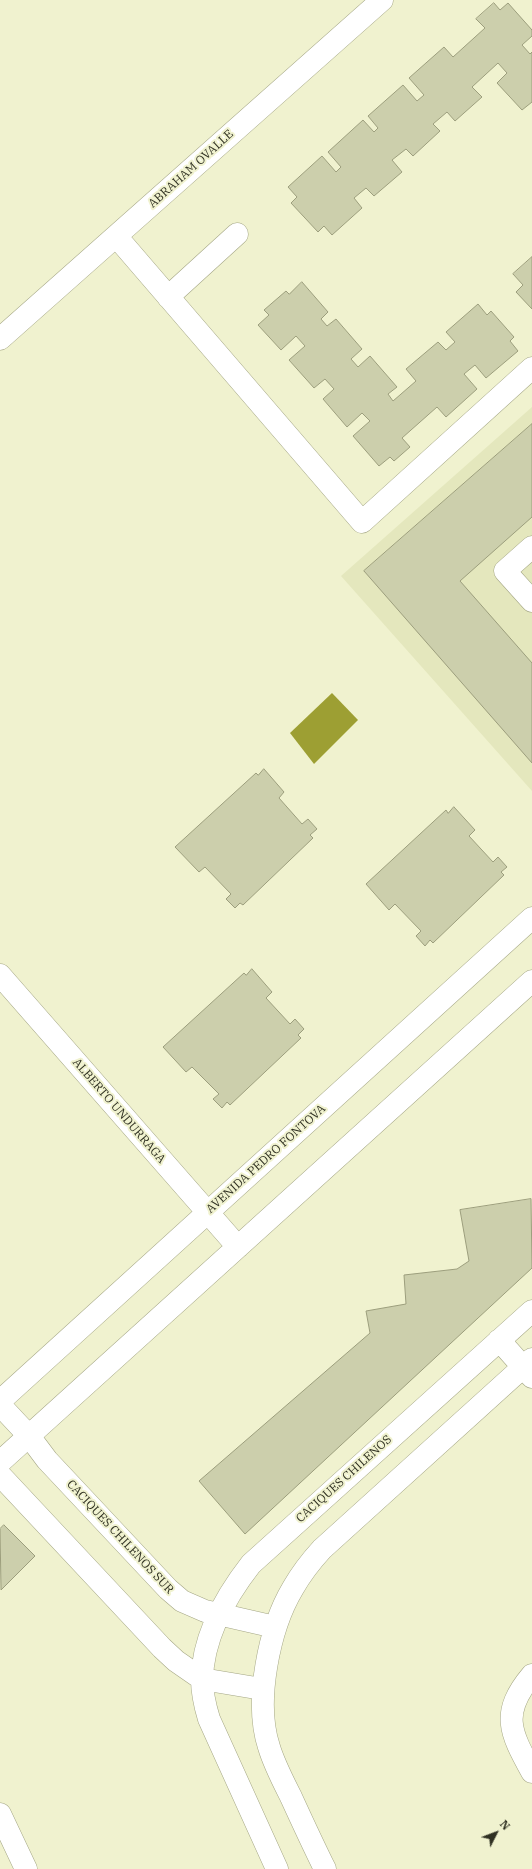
<!DOCTYPE html>
<html>
<head>
<meta charset="utf-8">
<style>
	body { margin:0 }
	#map { position:relative; width:532px; height:1869px; overflow:hidden; background:#f0f2cf; font-family:"IBM Plex Serif",serif }
	canvas { display:block }
	.north { position:absolute; left:476px; top:1813px; width:40px; height:40px; -webkit-text-stroke:3px #f0f2cf; paint-order:stroke; rotate:48deg; font-size:11px; font-weight:700; line-height:16px; text-align:center; color:#2f3022 }
	.north::after { content:''; display:block; margin:auto; width:14px; height:18px; background:#2f3022; clip-path:polygon(50% 0,100% 100%,50% 72%,0 100%) }
</style>
</head>
<body>
<div id="map">
<canvas width="532" height="1869"></canvas>
<div class="north">N</div>
</div>
<script>
const g = document.querySelector('canvas').getContext('2d');
g.lineJoin = 'round';
function fill(path, color) { g.fillStyle = color; g.fill(path, 'evenodd'); }
function stroke(path, color, width, dash) { g.strokeStyle = color; g.lineWidth = width; g.lineCap = dash ? 'butt' : 'round'; g.setLineDash(dash || []); g.stroke(path); }
function write(font, color, halo, rows, align = 'center') {
  g.font = font + ' "IBM Plex Serif",serif'; g.lineWidth = 4; g.setLineDash([]); g.textBaseline = 'middle'; g.strokeStyle = halo; g.fillStyle = color; for (const [text, x, y, turn = 0] of rows) {
    g.save(); g.translate(x, y); g.rotate((+turn || 0) * Math.PI / 180); g.textAlign = isNaN(turn) ? turn : align; if (halo) g.strokeText(text, 0, 0); g.fillText(text, 0, 0); g.restore();
  }
}
fill(new Path2D(`
	M532,407V791L341,576Z`), '#e4e7bd');
fill(new Path2D(`
	M332,693L358,720L314,764L290,733Z`), '#9d9f33');
const building = new Path2D(`
	M494,3L500,10L508,3L532,30V36L522,45L530,54L532,52V102L522,110L497,83L507,73L498,63L472,87L482,97L455,121L447,112L433,124L440,131L413,156L406,149L392,160L402,172L374,196L366,188L354,198L362,208L332,235L324,226L318,232L291,203L297,197L288,187L322,156L336,172L341,167L328,152L363,120L374,132L378,128L368,116L403,85L417,101L424,95L409,78L444,47L453,57L485,28L476,19Z
	M532,257V309L516,292L523,285L513,274Z
	M302,282L328,312L321,319L327,326L336,319L362,349L351,359L358,367L370,356L397,387L388,394L393,401L416,381L406,369L438,342L446,350L455,342L446,332L478,304L487,315L491,311L514,337L510,341L518,351L486,378L475,365L464,374L477,389L446,417L437,407L402,438L410,447L394,461L390,457L379,466L353,436L370,421L362,413L347,427L323,399L334,389L325,379L314,388L289,360L305,346L296,336L281,350L258,325L269,315L264,310L286,291L289,294Z
	M532,424V517L460,581L532,663V763L364,571Z
	M264,769L284,792L279,798L302,824L308,819L317,829L310,835L313,838L243,905L240,903L235,908L226,899L231,894L205,867L199,872L175,847L256,773L258,775Z
	M454,807L475,830L469,836L493,862L498,857L507,867L501,872L504,875L433,943L430,940L425,946L416,936L421,931L395,904L389,910L366,884L446,810L448,813Z
	M252,969L272,992L266,998L290,1024L295,1019L304,1029L298,1035L301,1038L230,1105L227,1102L222,1108L213,1099L219,1094L192,1067L186,1072L163,1047L244,973L246,975Z
	M531,1199L532,1268L245,1534L199,1481L370,1333L366,1311L406,1304L404,1275L457,1269L469,1261L460,1210Z
	M4,1525L35,1556L1,1590L0,1529Z`);
fill(building, '#cccfac');
stroke(building, '#9c9e7d', 1);
const minor = new Path2D(`
	M116,236L362,522L532,368
	M168,297L237,234
	M0,339L382,0
	M532,547L505,571L532,601
	M0,975L238,1247
	M499,1340L532,1377
	M0,1401L532,918
	M0,1405L29,1436L47,1460L168,1589L182,1601L205,1611L275,1627
	M0,1462L532,981
	M0,1475L162,1648L176,1661L202,1679L262,1689
	M532,1675C500,1713 510,1732 532,1772
	M0,1814L26,1869
	M277,1869L209,1719C205,1706 202,1692 202,1679C203,1637 226,1596 251,1564L532,1311
	M325,1869C313,1845 302,1821 291,1797C283,1781 274,1764 269,1747C254,1702 269,1628 293,1588C301,1574 311,1561 322,1549L532,1359`);
stroke(minor, '#a4a685', 23);
stroke(minor, '#fff', 22);
write('12px', '#2f3022', '#f0f2cf', [
	["ABRAHAM OVALLE",191,169,-42],
	["ALBERTO UNDURRAGA",119,1111,49],
	["AVENIDA PEDRO FONTOVA",266,1159,-42],
	["CACIQUES CHILENOS",344,1479,-42],
	["CACIQUES CHILENOS SUR",120,1537,47]
]);
</script>
</body>
</html>
